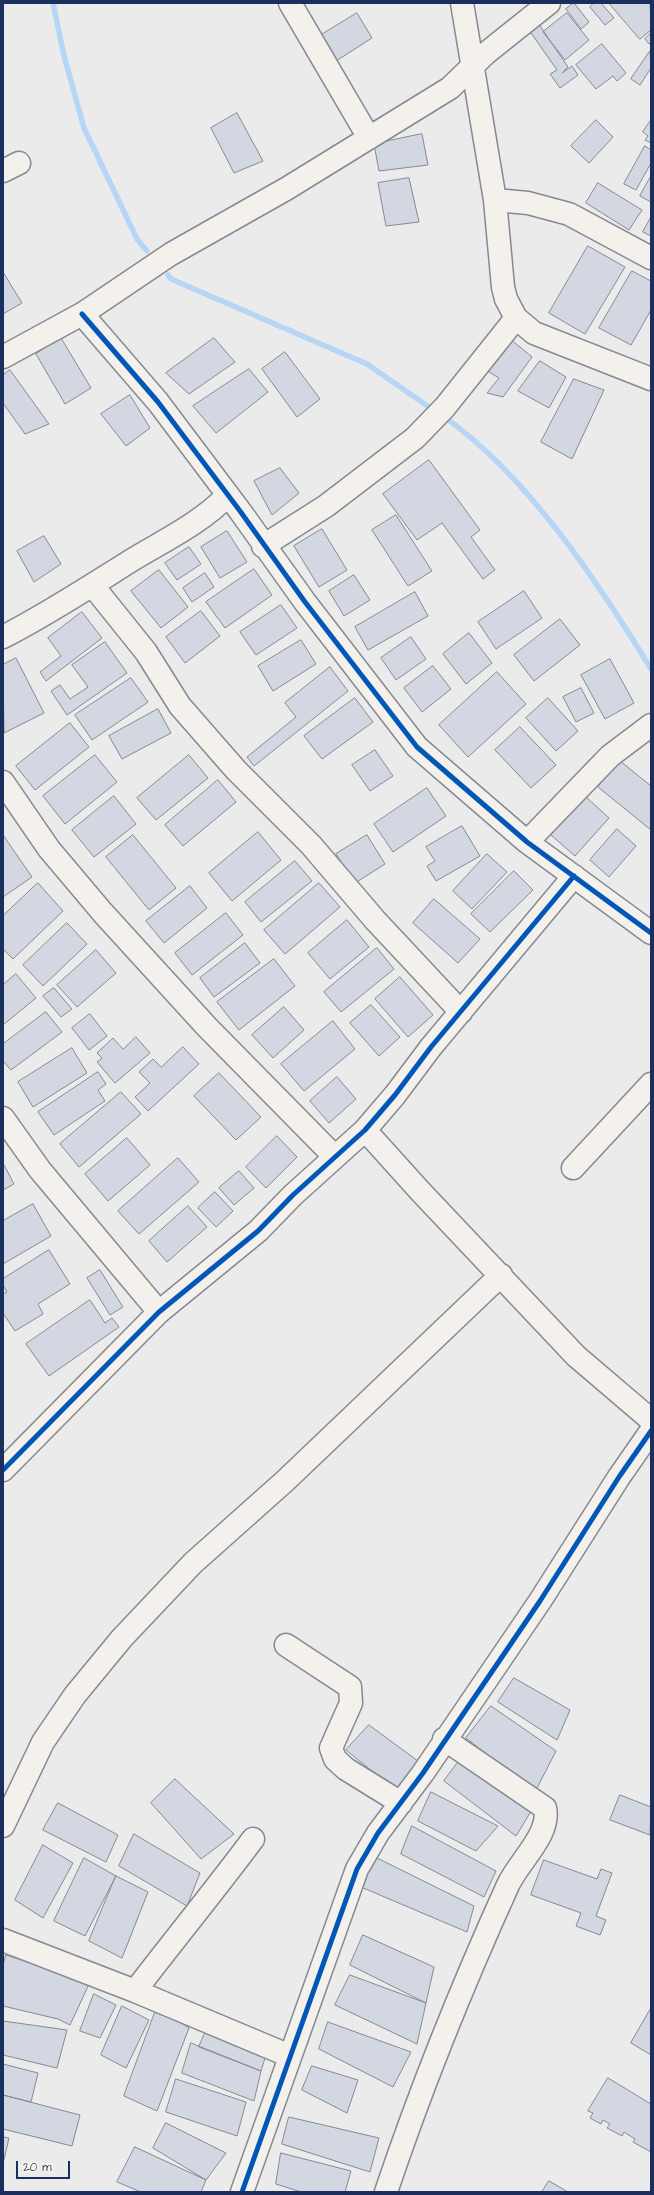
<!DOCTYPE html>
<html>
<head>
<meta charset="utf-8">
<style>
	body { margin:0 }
	#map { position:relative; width:654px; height:2195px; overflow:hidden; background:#ebebeb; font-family:"Architects Daughter",sans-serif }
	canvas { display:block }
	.frame { position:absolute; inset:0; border:4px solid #1b2f5e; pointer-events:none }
	.scale { position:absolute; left:16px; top:2161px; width:54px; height:18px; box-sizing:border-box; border:2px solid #1b2f5e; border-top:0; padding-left:5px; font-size:12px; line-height:14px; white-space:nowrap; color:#1b2f5e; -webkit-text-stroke:3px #fcf5e5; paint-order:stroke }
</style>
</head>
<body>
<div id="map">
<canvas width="654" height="2195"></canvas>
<div class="frame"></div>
<div class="scale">20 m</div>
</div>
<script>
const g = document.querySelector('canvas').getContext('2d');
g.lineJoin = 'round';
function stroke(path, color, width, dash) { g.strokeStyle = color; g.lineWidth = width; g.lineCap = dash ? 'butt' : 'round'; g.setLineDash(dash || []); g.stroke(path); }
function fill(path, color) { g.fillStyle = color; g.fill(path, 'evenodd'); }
stroke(new Path2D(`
	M53,3L64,56L84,128L137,239L147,251
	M168,275L171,279L367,364L436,412
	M443,416C527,475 598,582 651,669`), '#b7d6f6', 5.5);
const building = new Path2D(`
	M574,3L589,22L581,29L566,9Z
	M594,3H601L614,18L605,25L590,7Z
	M609,3H650L651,30L640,39Z
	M357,13L372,38L336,61L318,37Z
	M567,13L589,40L565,60L543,32Z
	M538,23L568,67L562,73L572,66L578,75L560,88L550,74L557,70L529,30Z
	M651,33V43L649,44L645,39Z
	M602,44L626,73L617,81L613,76L596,89L576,65Z
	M650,51L651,68L640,85L631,79Z
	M237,113L263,161L234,173L211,128Z
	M596,120L613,137L589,163L571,146Z
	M651,120V143L645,140L648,136L643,132Z
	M422,134L428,165L379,171L374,144Z
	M645,146L651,150V163L636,190L624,184Z
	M651,176V202L640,196Z
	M409,178L419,222L386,226L378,183Z
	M598,183L642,210L629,230L586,203Z
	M651,217V236L643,232Z
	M588,246L625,267L585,334L549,313Z
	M632,271L651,281V310L631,345L599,328Z
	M3,272L22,303L3,314Z
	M61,338L91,388L65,404L36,354Z
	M214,338L235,362L189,394L166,373Z
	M509,338L532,357L503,397L487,393L499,378L486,370Z
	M285,352L320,399L297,417L262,369Z
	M540,361L566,377L549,408L518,391Z
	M249,369L268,392L216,433L193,406Z
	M10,370L49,424L25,434L3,403V375Z
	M574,379L604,390L572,459L541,442Z
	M130,395L150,428L126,446L101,414Z
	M429,460L480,530L471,537L495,570L483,579L442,523L417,540L383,494Z
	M280,468L299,493L272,515L254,481Z
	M396,515L432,571L408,586L372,530Z
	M322,529L347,570L319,587L294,546Z
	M227,531L247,562L220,578L201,547Z
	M44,536L61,564L34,582L17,551Z
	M189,547L201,564L177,580L165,563Z
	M254,569L272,595L225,628L206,602Z
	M159,570L188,607L161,628L131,591Z
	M205,573L214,587L192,602L183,588Z
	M354,575L370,600L344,616L329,591Z
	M524,591L542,618L496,649L478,622Z
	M415,592L428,616L368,650L355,627Z
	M281,605L297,628L256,655L240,632Z
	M201,611L220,636L185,663L166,637Z
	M82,612L102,638L46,681L40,672L61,656L48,638Z
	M560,619L580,645L534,681L514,655Z
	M469,633L492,663L466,684L443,654Z
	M411,637L426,659L396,680L381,658Z
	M301,640L316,664L273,691L258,666Z
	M105,642L127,673L67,715L51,691L60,685L70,699L88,687L72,665Z
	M16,658L44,713L4,733L3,665Z
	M610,659L634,703L605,719L581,675Z
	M433,666L451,689L422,712L404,688Z
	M330,667L348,691L254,766L247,757L296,717L285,703Z
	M497,672L526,704L468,757L439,725Z
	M131,678L148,702L92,740L75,715Z
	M581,688L594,713L576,722L563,697Z
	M355,698L373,722L322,759L304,736Z
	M548,698L578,731L556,751L526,718Z
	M158,709L171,733L122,759L109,736Z
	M70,723L89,747L35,790L16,766Z
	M520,727L556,765L531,788L495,750Z
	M375,750L393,776L370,791L352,765Z
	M95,755L117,782L65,824L43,796Z
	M189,755L208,778L156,820L137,798Z
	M620,761L651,786V830L598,787Z
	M218,780L236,802L183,846L165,825Z
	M427,788L446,816L393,852L374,824Z
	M114,796L136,824L94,857L72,830Z
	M585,796L609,818L575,856L551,835Z
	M462,826L480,856L436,881L427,866L435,861L426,847Z
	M617,829L636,846L609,877L590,860Z
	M258,832L281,860L232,901L209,873Z
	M3,835L32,877L3,897Z
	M133,835L176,888L149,910L106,857Z
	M367,835L385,864L355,883L336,854Z
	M487,854L507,872L472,909L453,891Z
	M295,861L312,881L261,922L245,902Z
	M514,871L533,890L490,932L471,914Z
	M38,883L63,911L13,959L3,949V916Z
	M319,883L340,907L285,954L264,930Z
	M190,886L207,908L164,943L146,921Z
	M434,899L480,939L458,963L413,923Z
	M226,913L243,935L192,975L175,953Z
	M347,920L369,947L330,979L308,953Z
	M67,923L87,944L43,986L23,965Z
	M245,943L260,963L214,997L200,978Z
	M377,948L394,969L341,1012L324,992Z
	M96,950L116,973L77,1007L57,985Z
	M274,959L295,986L239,1030L217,1002Z
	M16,974L36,998L3,1025V985Z
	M400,977L433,1015L408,1037L375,999Z
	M54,988L72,1009L61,1017L43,996Z
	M371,1005L400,1037L379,1056L350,1023Z
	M284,1007L304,1030L273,1058L252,1035Z
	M46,1012L62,1032L11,1070L3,1061V1044Z
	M90,1014L107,1036L89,1050L72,1028Z
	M333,1021L355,1049L304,1091L281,1064Z
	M136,1037L150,1053L115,1083L97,1062L102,1058L97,1053L113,1038L123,1049Z
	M183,1047L199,1064L148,1111L135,1097L150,1083L139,1072L153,1059L161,1067Z
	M72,1048L87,1073L33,1107L18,1082Z
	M98,1072L106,1084L98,1090L105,1101L54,1135L38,1112Z
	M219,1073L261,1117L236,1140L194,1096Z
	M337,1077L356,1099L329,1123L310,1101Z
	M121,1092L141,1114L79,1167L60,1144Z
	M277,1136L297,1157L266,1188L246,1167Z
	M127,1138L150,1165L108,1201L85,1174Z
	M178,1158L199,1182L139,1234L118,1211Z
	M3,1163L14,1184L3,1190Z
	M239,1171L254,1188L234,1205L219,1188Z
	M215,1192L233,1211L216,1227L198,1208Z
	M33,1204L51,1236L3,1264V1221Z
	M188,1206L207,1227L167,1262L149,1241Z
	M49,1250L70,1284L38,1304L43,1314L15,1331L3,1313V1294L7,1292L3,1285V1279Z
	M100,1270L123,1307L110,1315L87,1278Z
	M90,1300L105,1323L112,1318L119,1327L49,1376L26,1344Z
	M514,1678L570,1710L557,1740L498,1702Z
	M491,1706L556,1751L535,1792L466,1738Z
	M369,1725L418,1761L398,1792L346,1750Z
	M462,1757L533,1808L516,1836L444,1781Z
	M175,1779L234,1834L201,1859L151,1803Z
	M431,1792L498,1826L476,1851L418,1821Z
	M620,1795L651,1807L650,1835L610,1820Z
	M58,1803L118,1835L106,1862L43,1830Z
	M412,1826L496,1871L484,1897L401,1854Z
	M134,1834L200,1873L187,1906L119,1866Z
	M43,1845L73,1863L43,1918L15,1900Z
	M375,1857L474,1906L467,1932L361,1887Z
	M84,1858L116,1876L85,1936L54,1921Z
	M544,1860L597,1879L601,1869L612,1873L596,1916L606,1920L600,1935L576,1926L581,1913L531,1895Z
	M116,1876L148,1892L122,1958L89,1941Z
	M363,1935L434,1967L426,2003L350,1965Z
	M6,1955L90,1982L70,2025L58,2019L3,2006V1966Z
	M350,1975L426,2003L417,2044L335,2005Z
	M94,1994L116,2005L100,2038L80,2031Z
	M122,2006L149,2020L126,2068L101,2055Z
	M157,2007L189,2028L157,2111L124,2096Z
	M651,2008V2055L631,2043Z
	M3,2021L67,2030L57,2068L3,2055Z
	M328,2022L411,2052L393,2087L319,2049Z
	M205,2033L265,2058L261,2071L199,2047Z
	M191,2043L261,2071L254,2101L182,2073Z
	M3,2064L38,2073L31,2102L3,2095Z
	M312,2066L358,2080L347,2113L302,2090Z
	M608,2078L651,2104V2152L633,2142L635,2139L624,2132L622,2136L607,2128L610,2124L603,2120L601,2124L590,2118L593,2113L588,2111Z
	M176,2079L246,2102L237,2136L166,2112Z
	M3,2095L80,2115L72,2146L3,2129Z
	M289,2117L379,2138L370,2172L282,2144Z
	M166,2123L226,2153L206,2180L153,2148Z
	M3,2137L9,2138L3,2164Z
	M135,2147L206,2180L201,2192H141L117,2182Z
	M281,2153L351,2171L345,2192H301L276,2184Z
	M549,2181L568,2192H542Z`);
fill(building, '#d3d7e1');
stroke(building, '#858991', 1);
const minor = new Path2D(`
	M290,3L369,138
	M462,3L495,200L503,287L506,299L516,318L534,333L651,379
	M3,171L19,163
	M495,200L528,203L569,214L651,258
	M82,314L158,402L240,511L305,602L417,747L527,842L651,933
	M3,357L82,314L171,254L286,189L450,88L485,54L549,3
	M263,546L326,506L415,438L445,407L516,318
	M93,586L146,652L180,706L236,770L311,845L375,920L461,1012
	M3,637C48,614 89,587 132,560C165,540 201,523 228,495
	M3,782L49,849L103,913L207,1027L335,1157
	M527,842L610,756L651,725
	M3,1118L40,1170L159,1312
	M365,1130L420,1191L576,1356L651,1420
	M573,1168L651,1084
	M3,1470L159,1312L258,1231L293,1195L365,1130L395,1095L431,1047L574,876
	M286,1645L350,1687L351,1703L331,1748L335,1759L346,1769L401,1803
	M3,1826L43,1742L75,1695L122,1638L193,1563L285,1481L501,1275
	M3,1940L135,1991L290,2056
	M135,1991C174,1940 215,1890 253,1839
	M242,2192L357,1869L378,1833L423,1773L540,1601L619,1477L651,1431
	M386,2192C421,2088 463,1984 508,1885C519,1861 551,1834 545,1808L444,1739`);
stroke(minor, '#858991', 25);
stroke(minor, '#f4f1ec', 22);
stroke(new Path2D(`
	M82,314L158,402L240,511L305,602L417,747L527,842L651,933
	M3,1470L159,1312L258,1231L293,1195L365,1130L395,1095L431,1047L574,876
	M242,2192L357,1869L378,1833L423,1773L540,1601L619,1477L651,1431`), '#0057b8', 5);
</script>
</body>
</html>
